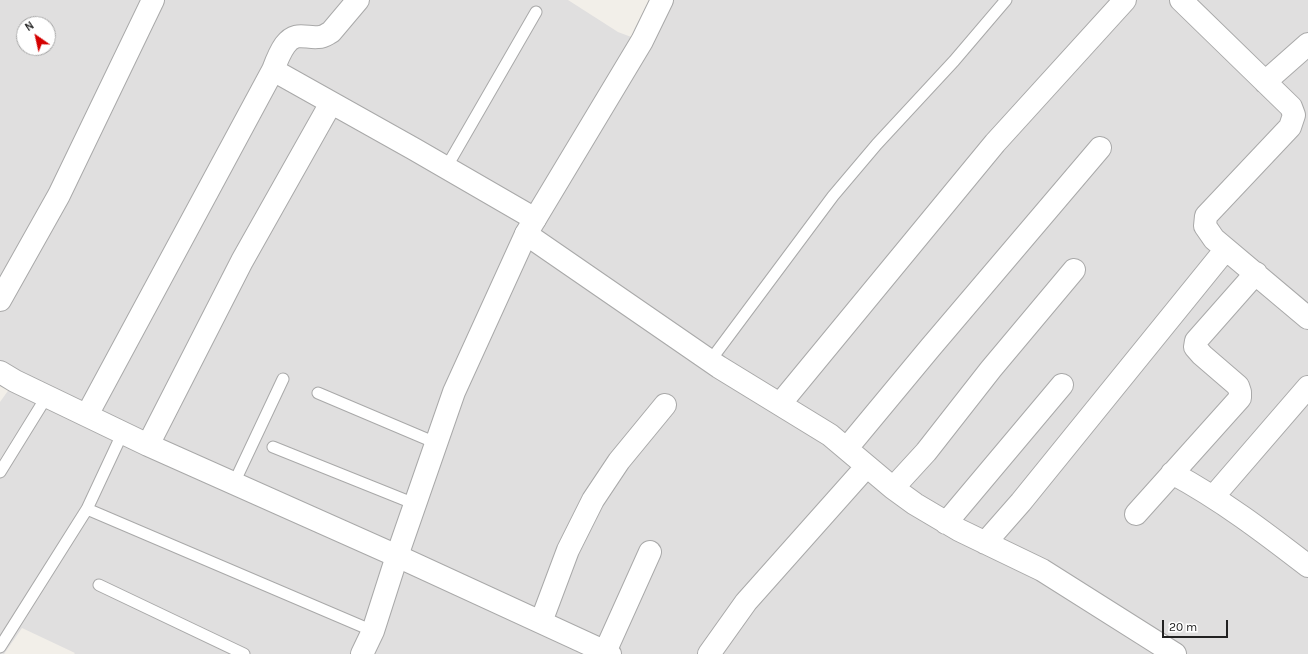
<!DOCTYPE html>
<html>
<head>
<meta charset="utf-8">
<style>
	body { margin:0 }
	#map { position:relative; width:1308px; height:654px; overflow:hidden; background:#f2efe9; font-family:Karla,sans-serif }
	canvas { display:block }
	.north { position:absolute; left:16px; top:16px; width:40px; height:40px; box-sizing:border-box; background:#fff; border:1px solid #a7a7a7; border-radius:50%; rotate:326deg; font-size:11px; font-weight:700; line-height:16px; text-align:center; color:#222 }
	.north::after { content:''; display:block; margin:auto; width:14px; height:18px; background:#d40000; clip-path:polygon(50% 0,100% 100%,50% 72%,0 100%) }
	.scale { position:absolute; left:1162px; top:620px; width:66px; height:18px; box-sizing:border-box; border:2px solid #222; border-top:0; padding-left:5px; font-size:12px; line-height:14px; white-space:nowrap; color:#222; -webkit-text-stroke:3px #fff; paint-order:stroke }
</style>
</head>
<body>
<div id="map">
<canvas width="1308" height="654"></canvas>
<div class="north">N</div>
<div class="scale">20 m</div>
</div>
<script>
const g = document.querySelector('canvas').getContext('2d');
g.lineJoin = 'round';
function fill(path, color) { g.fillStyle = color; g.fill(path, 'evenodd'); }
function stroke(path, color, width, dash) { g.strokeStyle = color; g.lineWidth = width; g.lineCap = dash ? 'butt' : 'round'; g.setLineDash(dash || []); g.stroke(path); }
fill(new Path2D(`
	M0,0H568L618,32L642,41L662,0H1308V654H74L75,653L22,628L4,654H0V402L15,381L0,372ZM24,24H48V48H24Z`), '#e0dfdf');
const service = new Path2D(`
	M446,168L536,12
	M710,361L833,196L877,144L954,61L1006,0
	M318,393L436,443
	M273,447L415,504
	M0,472L47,396
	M234,483L283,379
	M87,509L373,631
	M99,585L244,654
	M0,647L87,509L123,432`);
const minor = new Path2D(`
	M1181,0L1291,107L1294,115L1290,127L1206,216L1205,226L1214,239L1308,318
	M273,70L414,149L535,219
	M1265,82L1308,44
	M526,234L719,367L830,435L893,488L915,504L959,530L1042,570L1175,654
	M0,300L59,195L153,0
	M0,372L15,381L148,445L397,556L610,654
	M780,404L995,143L1125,0
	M87,415L273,70C276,62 280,52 285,45C296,30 307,39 319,37C324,37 327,34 331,32L358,0
	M148,445L242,261L331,103
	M847,448L930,348L1100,148
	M1172,473C1222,500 1264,532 1308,566
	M893,488L926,452L991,369L1074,270
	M1213,497L1308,387
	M1136,514L1240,398V392L1238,386L1202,355L1195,347L1196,341L1256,273
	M946,523L1062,385
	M985,543L1021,502L1226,249
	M541,622L568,550L593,500L619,461L665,405
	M605,652L650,552
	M709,654L746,602L867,466`);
const tertiary = new Path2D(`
	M362,654L373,631L397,556L454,392L526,234L642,41L662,0`);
stroke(service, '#a9a9a9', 13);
stroke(minor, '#a9a9a9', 24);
stroke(tertiary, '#a9a9a9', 24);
stroke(service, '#fff', 11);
stroke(minor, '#fff', 22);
stroke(tertiary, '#fff', 22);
</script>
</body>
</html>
